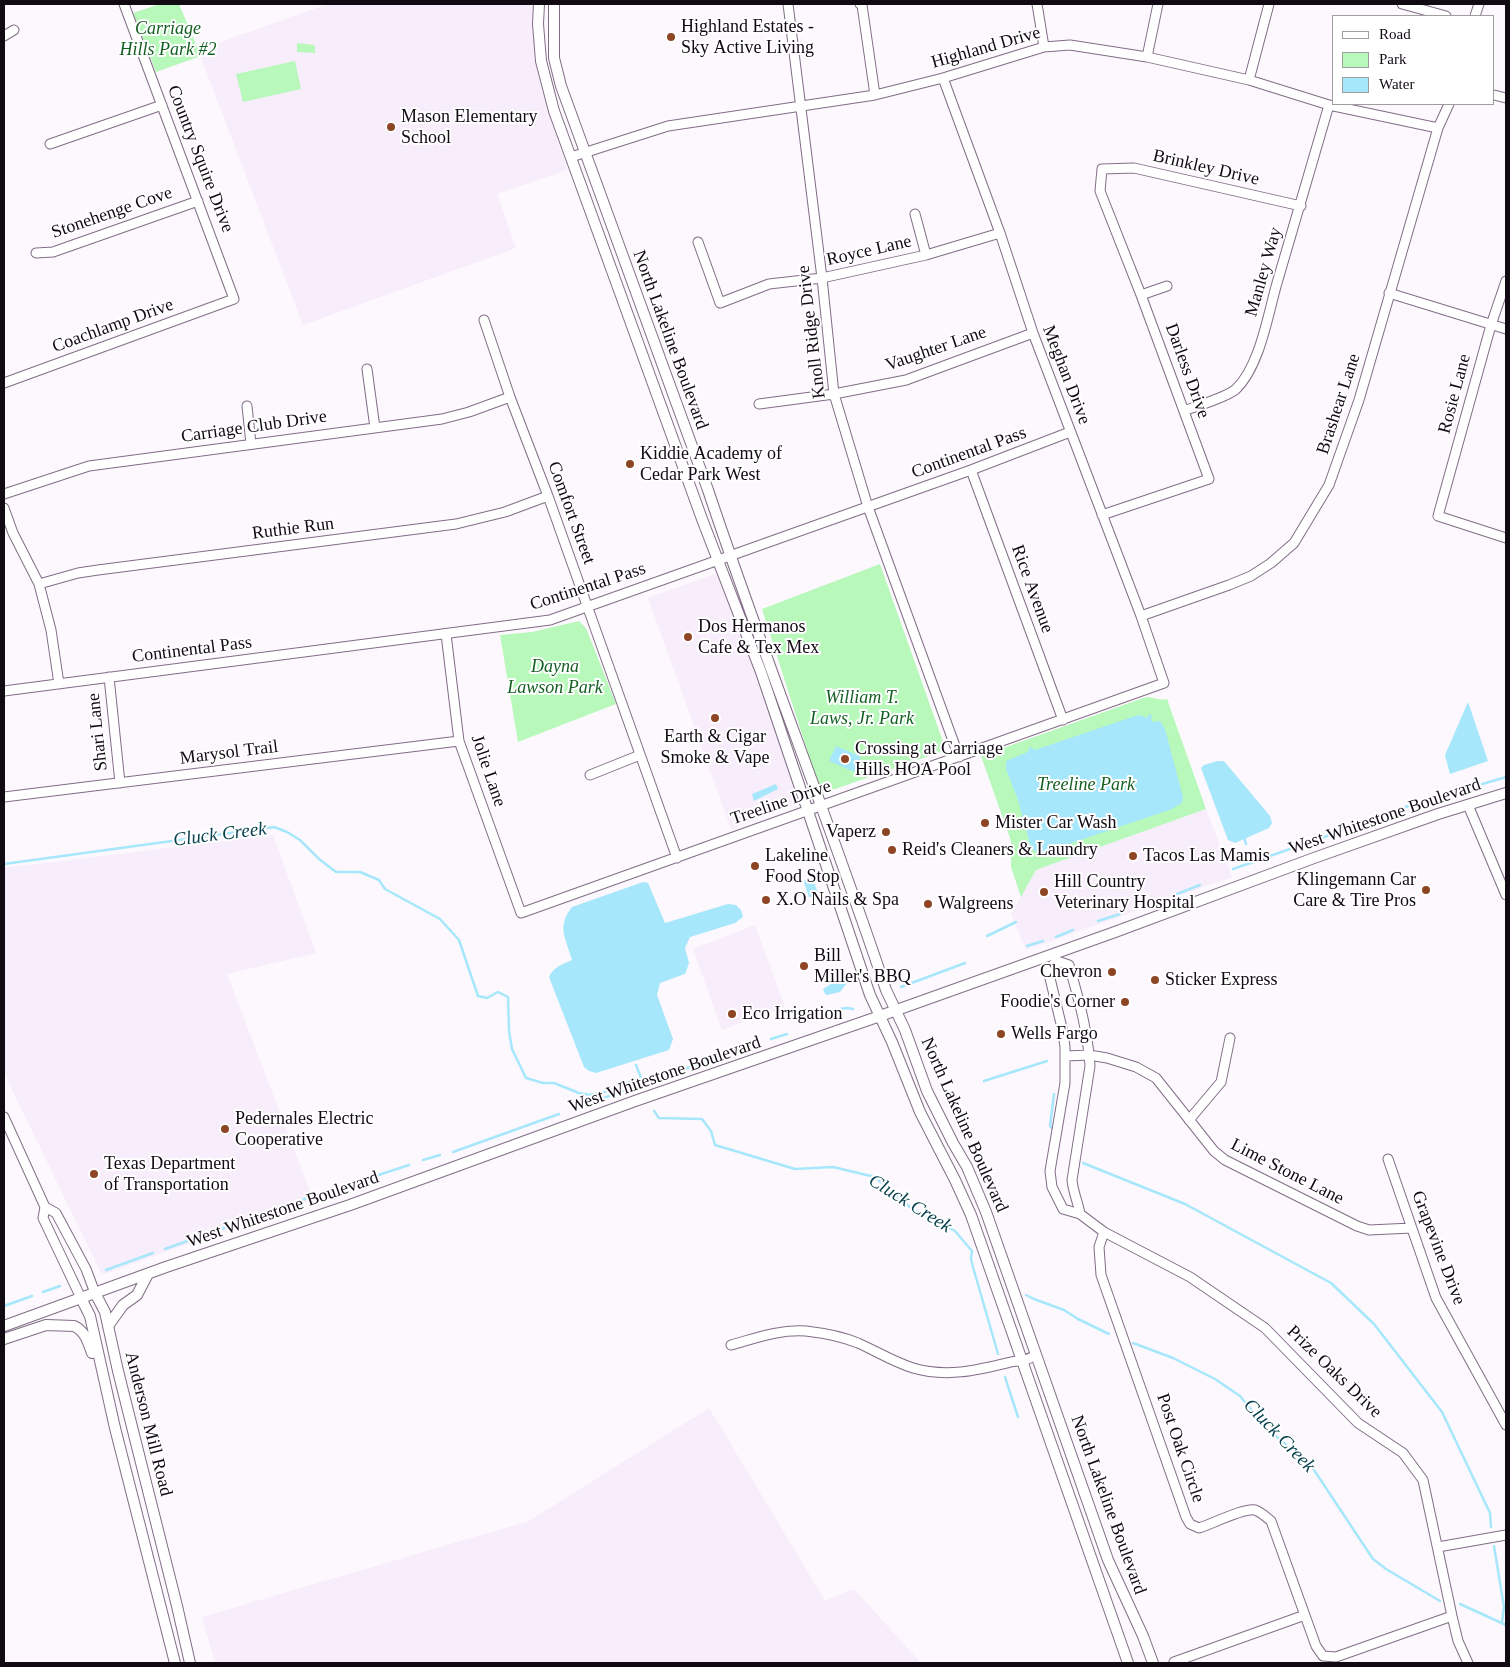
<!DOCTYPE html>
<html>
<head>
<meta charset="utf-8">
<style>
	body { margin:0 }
	#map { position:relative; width:1510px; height:1667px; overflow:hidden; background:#fcf8fd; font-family:"Times New Roman",serif }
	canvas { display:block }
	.frame { position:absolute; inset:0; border:5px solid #110a13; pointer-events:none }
	.legend { position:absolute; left:1332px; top:15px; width:162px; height:90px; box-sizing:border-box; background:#fff; border:1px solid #a09da1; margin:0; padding:6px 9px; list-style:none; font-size:15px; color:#110a13 }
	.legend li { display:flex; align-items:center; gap:10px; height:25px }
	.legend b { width:25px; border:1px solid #a09da1 }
</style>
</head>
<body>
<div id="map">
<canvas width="1510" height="1667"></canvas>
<div class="frame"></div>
<ul class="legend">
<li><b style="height:6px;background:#fff"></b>Road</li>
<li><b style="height:14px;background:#b8f8bb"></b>Park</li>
<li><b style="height:14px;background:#a6e7fb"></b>Water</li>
</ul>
</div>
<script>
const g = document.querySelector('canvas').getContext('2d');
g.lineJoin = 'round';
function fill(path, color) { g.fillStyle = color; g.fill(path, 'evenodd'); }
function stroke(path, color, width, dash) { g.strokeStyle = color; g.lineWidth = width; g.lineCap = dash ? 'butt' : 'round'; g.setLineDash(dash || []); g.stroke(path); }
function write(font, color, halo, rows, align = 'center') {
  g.font = font + ' "Times New Roman",serif'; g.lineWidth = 4; g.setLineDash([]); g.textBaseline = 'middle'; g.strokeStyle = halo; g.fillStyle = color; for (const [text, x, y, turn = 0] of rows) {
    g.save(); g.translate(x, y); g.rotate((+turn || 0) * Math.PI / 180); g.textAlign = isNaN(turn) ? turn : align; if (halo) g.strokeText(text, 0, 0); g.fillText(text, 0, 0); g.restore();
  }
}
fill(new Path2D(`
	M328,4H538L540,84L567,170L497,194L516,248L303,325L198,50Z
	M718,573L802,802L731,829L648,598Z
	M1206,809L1232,877L1026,950L1011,914L1036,870Z
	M273,835L316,953L227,974L313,1199L102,1275L4,1073V868Z
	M755,925L785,1007L722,1030L693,949Z
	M709,1408L825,1601L854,1589L921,1663H215L202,1617L529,1521Z`), '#f8edfb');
fill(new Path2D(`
	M160,4H179L201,56L156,72L133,13Z
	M297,43L315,45V53L297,52Z
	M295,61L301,89L243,102L236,74Z
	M880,564L946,750L821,794L762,609Z
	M579,621L586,628L616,704L518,742L500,635L532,632Z
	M1146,697C1154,697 1159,701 1167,699L1206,809L1036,870L1021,897L1011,867V841L981,756Z`), '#b8f8bb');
fill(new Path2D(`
	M1468,702L1488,761L1450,774L1445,755Z
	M1149,714L1152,715L1151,719L1152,722L1160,721L1165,729L1183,797L1182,803L1172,809L1039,854L1031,848L1018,800L1006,769V761L1028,752L1029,748L1031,747L1035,750L1135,716L1140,715L1147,718Z
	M836,746L861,757L854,772L829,761Z
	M1218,761H1224L1270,816L1272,823L1269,828L1235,843L1228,840L1201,768L1204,765Z
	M776,784L778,789L754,801L752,794Z
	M805,880H813L819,895V898L815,900L813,897H809L804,883Z
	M643,882L648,883L665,923L728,904L736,905L741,910L743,917L735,923L690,937L685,948L689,963L685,974L660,983L657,995L673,1039L669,1050L596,1073L589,1071L584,1067L549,977C553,967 563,964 572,960C566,938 556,927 572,907Z
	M837,972L845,973L847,976V983L840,992L827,995L825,994L823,989L834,982Z`), '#a6e7fb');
stroke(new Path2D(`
	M1449,794L1506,777
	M1244,837L1246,844
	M1249,853L1252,863
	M4,864L274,827L287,832L300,840L319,859L336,872H360L379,880L385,889L440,919L459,940L478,996L487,998L498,992L508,997L509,1031L512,1049L526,1078L543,1083H554L579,1093L590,1095L604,1092L640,1078
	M1233,869L1364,823L1419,802
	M1177,894L1200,885
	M1098,921L1120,914
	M987,936L1016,922
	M1056,937L1073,930
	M1027,946L1043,941
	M901,987L965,963
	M840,1009L847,1008L853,1009
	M771,1039L787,1034
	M750,1046L758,1043
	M636,1065L643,1083
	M684,1069L738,1050
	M984,1081L1047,1061
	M601,1099L643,1083L662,1077
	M574,1109L589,1103
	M654,1111L659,1118L702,1119L711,1131L715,1145L795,1169L833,1167L875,1177L912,1209L955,1231L972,1251L971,1259L973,1267L998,1354
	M1053,1129L1050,1126L1054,1094
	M453,1152L559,1114
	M423,1160L440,1155
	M1083,1163L1185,1204L1331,1283L1374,1324L1442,1412L1490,1513L1491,1527
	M302,1200L409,1165
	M251,1218L289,1205
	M165,1249L238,1223
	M106,1270L153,1253
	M43,1292L60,1286
	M1026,1295L1034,1299L1064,1310L1078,1319L1109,1334
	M4,1306L32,1296
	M1133,1343L1173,1358L1215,1379L1240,1396L1267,1429L1310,1464L1373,1559L1386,1569L1440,1601
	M1005,1377L1018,1417
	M1494,1546L1504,1607L1502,1622
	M1460,1604L1506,1625`), '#a6e7fb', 2.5);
const minor = new Path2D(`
	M788,4L822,278L834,394L868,507L959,757
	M860,4L862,5L875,95
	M1037,4L1044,47
	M1402,4L1446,16
	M1475,16L1479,4
	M4,36L14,30
	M1147,57L1158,4
	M1249,80L1269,4
	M1494,95L1506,98
	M50,144L162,105
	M571,157L668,126L875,95L943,78L1044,47L1070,45L1147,57L1249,80L1329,105L1438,128
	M915,214L926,255
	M698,242L720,303L769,284L822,278L926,255L1000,233
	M36,253L53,252L198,201
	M1506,281L1491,325L1438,516L1506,538
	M1389,293L1506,329
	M1141,295L1167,286
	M484,320L510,397L548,496L677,858
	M367,369L375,428
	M4,383L234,299L124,4
	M759,404L834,394L906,380L1033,333
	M247,406L251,444
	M1184,411C1196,406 1228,397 1236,389C1260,366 1268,314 1277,283C1294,224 1312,165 1329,105
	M971,470L1063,720
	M4,494L89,466L442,419L469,412L510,397
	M4,508L13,533L39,584L51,630L59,684
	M1102,515L1209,479L1141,295L1100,191L1102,169L1134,168L1301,206
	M39,584L78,573L98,570L456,524L505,512L548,496
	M1141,616L1229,585L1251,576L1271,563L1294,543L1329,485L1359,400L1438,128L1449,104
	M446,634L459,741L521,913L1164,683L1141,616L1033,333L1000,233L943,78
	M109,677L120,783
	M4,691L550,620L971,470L1070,432
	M590,775L640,755
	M4,797L459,741
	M1468,805L1506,895
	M1057,961L1048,970L1063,1032L1065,1047V1083L1050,1171L1052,1187L1063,1209L1080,1214L1104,1232L1190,1277L1265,1328L1358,1423L1403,1453L1423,1480L1452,1616L1458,1641L1468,1663
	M1057,961L1069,965C1078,997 1088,1031 1090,1066L1072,1180C1073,1192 1078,1202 1080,1214
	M1066,1056L1089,1055L1107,1058L1136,1067L1156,1078L1214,1151L1225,1160L1357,1226L1369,1230L1412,1228
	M4,1117L45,1207L43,1218L81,1298
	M1189,1120L1221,1082L1230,1038
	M1388,1159L1436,1298L1506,1425
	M45,1207L56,1213L86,1269L95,1293
	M1104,1232L1099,1247L1101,1275L1186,1517L1190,1524L1199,1528C1212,1524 1243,1508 1255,1510C1261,1512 1266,1517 1271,1521L1316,1646L1323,1656L1336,1657L1452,1616
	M731,1345C756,1338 780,1329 806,1331C823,1333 841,1336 858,1343C876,1351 894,1362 913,1368C947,1378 978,1370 1011,1362C1014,1361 1018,1361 1022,1361C1027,1360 1032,1357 1036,1355
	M1438,1547L1506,1535
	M1174,1662L1305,1615`);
const major = new Path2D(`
	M539,4L538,24L541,61L554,111L702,519L761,672L870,995L892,1042L920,1112L955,1180L971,1215L1128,1663
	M554,4V58L561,86L708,490C764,658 830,822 886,990L905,1030L927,1091L953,1143L967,1167L986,1212L1108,1560L1143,1636L1153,1663
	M95,1293L105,1312L118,1371L177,1606L190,1663
	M81,1298L90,1316L115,1428L175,1663
	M4,1326L166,1267L350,1205L635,1101L880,1016L1115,932L1314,858L1438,814L1506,793
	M108,1326L123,1305L137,1295L148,1274
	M4,1339L46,1325L74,1326C85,1331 88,1342 92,1353`);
stroke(minor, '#826d87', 11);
stroke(major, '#826d87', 12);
stroke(minor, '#fff', 9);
stroke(major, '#fff', 10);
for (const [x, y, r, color] of [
	[671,37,5,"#8d4524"],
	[391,127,5,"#8d4524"],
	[630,464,5,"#8d4524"],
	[688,637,5,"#8d4524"],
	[715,718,5,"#8d4524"],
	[845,759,5,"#8d4524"],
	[985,823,5,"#8d4524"],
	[886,832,5,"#8d4524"],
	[892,850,5,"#8d4524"],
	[1133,856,5,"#8d4524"],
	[755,866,5,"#8d4524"],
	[1426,890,5,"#8d4524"],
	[1044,892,5,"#8d4524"],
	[766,900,5,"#8d4524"],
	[928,904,5,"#8d4524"],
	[804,966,5,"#8d4524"],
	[1112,972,5,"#8d4524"],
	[1155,980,5,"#8d4524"],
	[1125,1002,5,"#8d4524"],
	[732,1014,5,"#8d4524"],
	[1001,1034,5,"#8d4524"],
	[225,1129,5,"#8d4524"],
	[94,1174,5,"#8d4524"]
]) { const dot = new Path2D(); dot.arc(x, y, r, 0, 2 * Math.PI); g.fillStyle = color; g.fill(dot); stroke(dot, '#fff', 2); }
write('18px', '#110a13', '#fff', [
	["Highland Estates -",681,27],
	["Sky Active Living",681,48],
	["Mason Elementary",401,117],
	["School",401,138],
	["Kiddie Academy of",640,454],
	["Cedar Park West",640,475],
	["Dos Hermanos",698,627],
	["Cafe & Tex Mex",698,648],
	["Earth & Cigar",715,737,"center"],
	["Smoke & Vape",715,758,"center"],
	["Crossing at Carriage",855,749],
	["Hills HOA Pool",855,770],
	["Mister Car Wash",995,823],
	["Vaperz",876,832,"right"],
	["Reid's Cleaners & Laundry",902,850],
	["Lakeline",765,856],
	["Food Stop",765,877],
	["Tacos Las Mamis",1143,856],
	["Klingemann Car",1416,880,"right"],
	["Care & Tire Pros",1416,901,"right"],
	["Hill Country",1054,882],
	["Veterinary Hospital",1054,903],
	["X.O Nails & Spa",776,900],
	["Walgreens",938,904],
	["Bill",814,956],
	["Miller's BBQ",814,977],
	["Chevron",1102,972,"right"],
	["Sticker Express",1165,980],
	["Foodie's Corner",1115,1002,"right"],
	["Eco Irrigation",742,1014],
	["Wells Fargo",1011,1034],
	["Pedernales Electric",235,1119],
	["Cooperative",235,1140],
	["Texas Department",104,1164],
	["of Transportation",104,1185]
], 'left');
write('italic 18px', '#145f22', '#fff', [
	["Carriage",168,29],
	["Hills Park #2",168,50],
	["Dayna",555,667],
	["Lawson Park",555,688],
	["William T.",862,698],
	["Laws, Jr. Park",862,719],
	["Treeline Park",1086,785]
]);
write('18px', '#110a13', '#fff', [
	["Highland Drive",986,48,-16],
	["Country Squire Drive",200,159,69],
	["Brinkley Drive",1206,168,13],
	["Stonehenge Cove",112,213,-19],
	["Royce Lane",869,251,-13],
	["Manley Way",1264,272,-74],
	["Coachlamp Drive",113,326,-20],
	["Knoll Ridge Drive",812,332,-97],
	["North Lakeline Boulevard",670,340,70],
	["Vaughter Lane",936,349,-19],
	["Darless Drive",1187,371,70],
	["Meghan Drive",1066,375,69],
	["Rosie Lane",1455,394,-75],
	["Brashear Lane",1339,404,-72],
	["Carriage Club Drive",254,427,-8],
	["Continental Pass",969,453,-20],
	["Comfort Street",571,513,70],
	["Ruthie Run",293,529,-7],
	["Continental Pass",588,587,-18],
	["Rice Avenue",1032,589,70],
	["Continental Pass",192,650,-7],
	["Shari Lane",98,732,-96],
	["Marysol Trail",229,753,-7],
	["Jolie Lane",488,771,71],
	["Treeline Drive",781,803,-19],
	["West Whitestone Boulevard",1385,817,-19],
	["West Whitestone Boulevard",665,1075,-19],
	["North Lakeline Boulevard",964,1125,66],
	["Lime Stone Lane",1287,1172,27],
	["West Whitestone Boulevard",283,1210,-19],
	["Grapevine Drive",1438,1248,69],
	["Prize Oaks Drive",1334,1372,44],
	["Anderson Mill Road",148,1424,76],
	["Post Oak Circle",1180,1448,71],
	["North Lakeline Boulevard",1108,1505,70]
]);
write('italic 19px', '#08414e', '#fff', [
	["Cluck Creek",220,835,-7],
	["Cluck Creek",910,1204,32],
	["Cluck Creek",1279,1436,46]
]);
</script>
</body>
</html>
